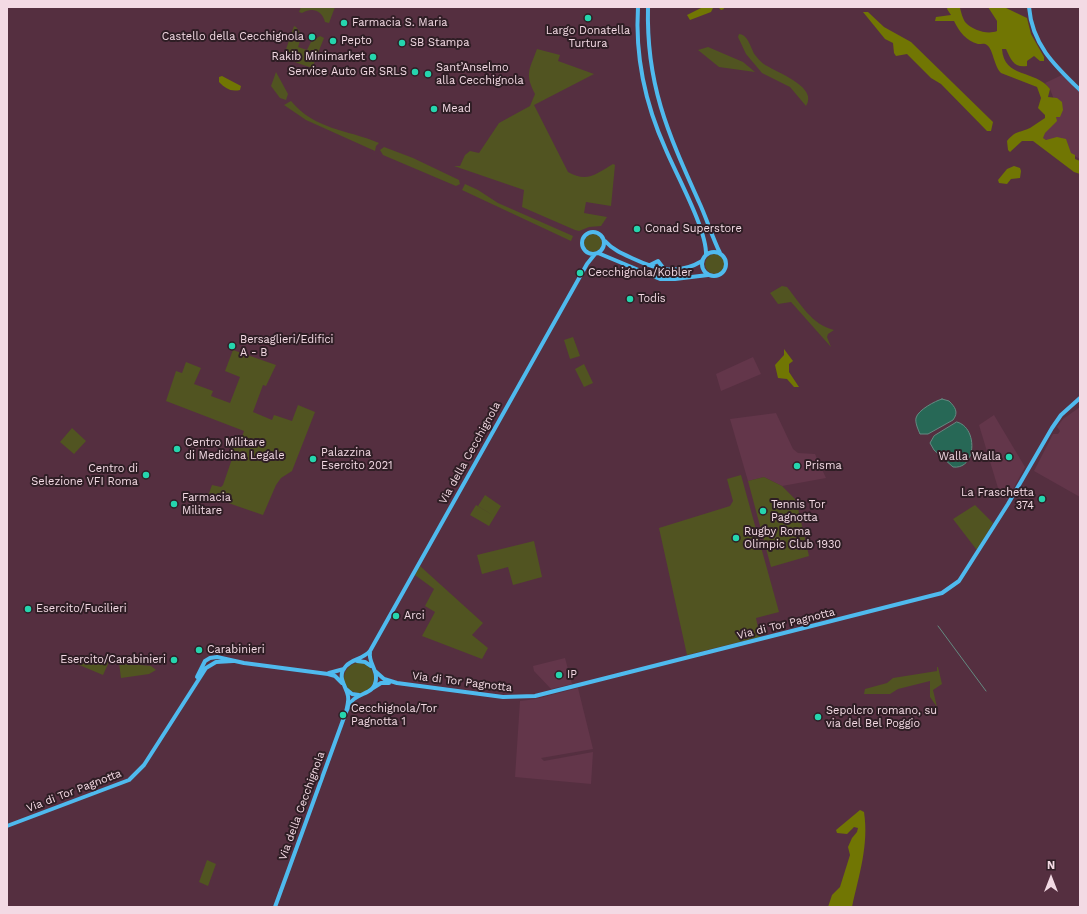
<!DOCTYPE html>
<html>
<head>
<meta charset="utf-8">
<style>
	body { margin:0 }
	#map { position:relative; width:1087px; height:914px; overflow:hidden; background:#552f40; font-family:"Work Sans",sans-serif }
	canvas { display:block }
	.frame { position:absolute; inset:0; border:8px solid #f3dae4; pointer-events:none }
	.north { position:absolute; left:1031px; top:858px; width:40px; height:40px; -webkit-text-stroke:3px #2f1e25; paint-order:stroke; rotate:0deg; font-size:11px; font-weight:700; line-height:16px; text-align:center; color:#f3dae4 }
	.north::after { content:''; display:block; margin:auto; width:14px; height:18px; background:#f3dae4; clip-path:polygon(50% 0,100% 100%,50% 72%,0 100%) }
</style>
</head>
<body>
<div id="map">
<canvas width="1087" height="914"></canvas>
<div class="frame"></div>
<div class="north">N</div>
</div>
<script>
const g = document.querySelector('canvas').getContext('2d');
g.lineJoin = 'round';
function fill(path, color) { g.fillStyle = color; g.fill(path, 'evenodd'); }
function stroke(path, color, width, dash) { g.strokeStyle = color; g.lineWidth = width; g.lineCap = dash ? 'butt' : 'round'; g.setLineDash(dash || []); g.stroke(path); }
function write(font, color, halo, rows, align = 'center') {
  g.font = font + ' "Work Sans",sans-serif'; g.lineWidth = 4; g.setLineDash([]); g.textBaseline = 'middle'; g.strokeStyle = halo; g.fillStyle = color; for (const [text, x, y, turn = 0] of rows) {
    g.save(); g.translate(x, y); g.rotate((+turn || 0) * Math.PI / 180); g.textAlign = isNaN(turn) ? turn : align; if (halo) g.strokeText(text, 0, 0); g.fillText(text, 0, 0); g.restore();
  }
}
fill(new Path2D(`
	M1062,75L1080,93V159L1039,136L1058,110L1050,89L1045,83Z
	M753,357L761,374L721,391L716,374Z
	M1080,407V497L1034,471L1053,434H1058L1060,431L1057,427L1063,419Z
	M776,413L793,449L798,453L815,454L826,478L782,486L764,477L748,481L730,419Z
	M994,415L1025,467L1007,500L998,488L979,425Z
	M565,658L572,684L551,689L534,671L533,666Z
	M578,688L593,749L541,758L544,761L593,752L591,784L515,777L520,701L536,699Z`), '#63364a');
fill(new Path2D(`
	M301,7H335L329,23L325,22C322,10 312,7 302,13L299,12Z
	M294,26L296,27L302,35L298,47L307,50L311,42L320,36L324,38L312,68L283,58Z
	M739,34C748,34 751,49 755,55C759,60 764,65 769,67C781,74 818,88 806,106L790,87L762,73L746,54L738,37Z
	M708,47L743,62L755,72L719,67L698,50Z
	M537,49L560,55L558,61L594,74L534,105L568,172C587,183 596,174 613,164L615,165L611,206L586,202L584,213L607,217L601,226L589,227L579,231L575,230L522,207L524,190L454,166H460L465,155L470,151L479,153L499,123L530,106L535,94C524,73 530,69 537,49Z
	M276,72L288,94L286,100L280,98L271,86Z
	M291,101C315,130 346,129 379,143L376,146L375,151L306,120L284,105Z
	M384,147L413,158L459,180L460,184L456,186L383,155L380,150Z
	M465,184L478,190L498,203L573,236L571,241L462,190Z
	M584 243a9 9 0 1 1 18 0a9 9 0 1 1-18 0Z
	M705 264a10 10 0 1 1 20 0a10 10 0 1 1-20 0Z
	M782,286L787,287C800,303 812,325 834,330L828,334L827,337L831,347L791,302L778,304L770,293Z
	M573,337L580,356L570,359L564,340Z
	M233,350L276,365L266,386L263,385L253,412L272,420L274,415L292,421L298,405L315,412L292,471L281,478L276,485L263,515L208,496L212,485L221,487L223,485L234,453L230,446L238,448L244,431L166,401L176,371L182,373L186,362L201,368L194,384L213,391L211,396L230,403L240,377L225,371Z
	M584,364L593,383L584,387L575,369Z
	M72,428L86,441L74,454L60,442Z
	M741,475L779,612L756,618L760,637L687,655L659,528L730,506L733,501L727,479Z
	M764,477L782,486L796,500L809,556L771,567L748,481Z
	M485,495L501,506L489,526L470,515L476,505L494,516L478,506Z
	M975,505L993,523L978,549H976L953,519Z
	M534,541L542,577L513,585L508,567L482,574L477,555Z
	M420,566L483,623L472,635L488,648L482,659L422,636L435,612L425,606L434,589L415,575Z
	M64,656L108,661L109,662L103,675L65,659Z
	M119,663L151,666L156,670L149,674L121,678Z
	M344 678a15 15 0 1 1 30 0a15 15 0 1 1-30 0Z
	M937,667H938L942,684L933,690L937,707L930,697V681L898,689L890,694H864L865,689L887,683L893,678L937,671Z
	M207,860L216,864L208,886L199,882Z`), '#515421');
fill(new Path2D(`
	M703,7H723L724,9L721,10L718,7L713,8L711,12L690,20L687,15Z
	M948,7L960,8C961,12 963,20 966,23C973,30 987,35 997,31V21L988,7L1006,8L1027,18L1031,34L1044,57V61H1040L1034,56L1027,61V66C1014,68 1011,60 1006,49H1002C1004,79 1035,69 1050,89L1048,97L1057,98L1062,102L1063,110L1060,117H1056L1057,121L1045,133L1043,138L1046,140L1057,137L1066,139L1071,153L1075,155V159L1080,161V174L1074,172L1033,141H1022L1010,152L1008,150L1007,141C1016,130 1020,133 1030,128C1035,125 1040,121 1045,118V115L1038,108L1041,98L1037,87L1001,73C994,66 993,49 987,45C985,43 981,44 978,44C966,41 959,31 954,21H935L936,17L951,15L947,9Z
	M863,12H868L884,27L911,42L993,122L991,131H987L941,84L931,78L907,54L896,56L894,53L893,43L885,39Z
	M222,76L241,86L240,90C230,92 225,88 219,82V77Z
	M1014,166L1020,168L1021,171L1020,178L1011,179L1007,184L999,183L998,180L1007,169Z
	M784,349L793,361L789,364V372L799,387H794L787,379L778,378L775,365L784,355Z
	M860,810L864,812C869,845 859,875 852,907H828L832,895L840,887L850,855L848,847L852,838L857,832L858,828L854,827L847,834L837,833L836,830Z`), '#717603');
const water = new Path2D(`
	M942,399L949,401C955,407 959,412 953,420L928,434H920C918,429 915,423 916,418C918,410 935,401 942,399Z
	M957,422C978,427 977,470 953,467L934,450L930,443L934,436Z`);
fill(water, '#276856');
stroke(water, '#648a81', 1);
stroke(new Path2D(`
	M938,626L986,691`), '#648a81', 1);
stroke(new Path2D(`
	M638,7C635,56 646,106 666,150C677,176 707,230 706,255
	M648,7C646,85 668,133 699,202C707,219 712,237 720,253
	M1029,7C1032,44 1054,65 1080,90
	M582 243a11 11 0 1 1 22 0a11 11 0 1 1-22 0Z
	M605,241C613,250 623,254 634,259C657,270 679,275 702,261
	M702 264a12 12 0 1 1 24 0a12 12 0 1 1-24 0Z
	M598,253L660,279H675L708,275
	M650,265L658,261L664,269
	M357,661L365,662L371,666
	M375,671L384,679L397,683L503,697L535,696L942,593L959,581L1008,504L1052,428L1061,415L1080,398
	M329,673L344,669
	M197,677L205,661L210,658L217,657L244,663L328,674L335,676L342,683
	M373,688L381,683H389
	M346,689L352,694L359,695
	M346,712C347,707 349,702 348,696C346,685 336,677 346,666C352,659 363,659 370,651L587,264L595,254
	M7,826L129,780L144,765L206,668L216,662L233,661
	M275,907L346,712C348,708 350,702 354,699C363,692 375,693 376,679C377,669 368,662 370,652`), '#4fbaee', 4);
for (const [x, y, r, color] of [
	[588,18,4,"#25d5ae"],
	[344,23,4,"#25d5ae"],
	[312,37,4,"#25d5ae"],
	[333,41,4,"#25d5ae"],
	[402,43,4,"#25d5ae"],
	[373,57,4,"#25d5ae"],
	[415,72,4,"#25d5ae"],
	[428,74,4,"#25d5ae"],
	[434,109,4,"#25d5ae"],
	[637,229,4,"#25d5ae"],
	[580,273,4,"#25d5ae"],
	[630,299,4,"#25d5ae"],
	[232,346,4,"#25d5ae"],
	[177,449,4,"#25d5ae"],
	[1009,457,4,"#25d5ae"],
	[313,459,4,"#25d5ae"],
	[797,466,4,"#25d5ae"],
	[146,475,4,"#25d5ae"],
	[1042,499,4,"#25d5ae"],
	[174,504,4,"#25d5ae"],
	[763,511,4,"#25d5ae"],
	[736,538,4,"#25d5ae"],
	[28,609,4,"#25d5ae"],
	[396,616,4,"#25d5ae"],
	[199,650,4,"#25d5ae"],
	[174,660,4,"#25d5ae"],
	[559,675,4,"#25d5ae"],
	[343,715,4,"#25d5ae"],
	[818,717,4,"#25d5ae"]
]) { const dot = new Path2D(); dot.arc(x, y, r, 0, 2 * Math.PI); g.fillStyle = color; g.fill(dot); stroke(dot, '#2f1e25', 1.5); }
write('11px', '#f3dae4', '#2f1e25', [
	["Farmacia S. Maria",352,23],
	["Largo Donatella",588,31,"center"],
	["Turtura",588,44,"center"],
	["Castello della Cecchignola",304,37,"right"],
	["Pepto",341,41],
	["SB Stampa",410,43],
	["Rakib Minimarket",365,57,"right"],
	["Sant’Anselmo",436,68],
	["alla Cecchignola",436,81],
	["Service Auto GR SRLS",407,72,"right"],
	["Mead",442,109],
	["Conad Superstore",645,229],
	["Cecchignola/Kobler",588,273],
	["Todis",638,299],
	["Bersaglieri/Edifici",240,340],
	["A - B",240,353],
	["Centro Militare",185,443],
	["di Medicina Legale",185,456],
	["Palazzina",321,453],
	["Esercito 2021",321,466],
	["Walla Walla",1001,457,"right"],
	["Prisma",805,466],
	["Centro di",138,469,"right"],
	["Selezione VFI Roma",138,482,"right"],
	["La Fraschetta",1034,493,"right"],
	["374",1034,506,"right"],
	["Farmacia",182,498],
	["Militare",182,511],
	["Tennis Tor",771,505],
	["Pagnotta",771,518],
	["Rugby Roma",744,532],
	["Olimpic Club 1930",744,545],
	["Esercito/Fucilieri",36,609],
	["Arci",404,616],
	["Carabinieri",207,650],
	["Esercito/Carabinieri",166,660,"right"],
	["IP",567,675],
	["Cecchignola/Tor",351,709],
	["Pagnotta 1",351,722],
	["Sepolcro romano, su",826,711],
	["via del Bel Poggio",826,724]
], 'left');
write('11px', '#f3dae4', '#2f1e25', [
	["Via della Cecchignola",470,453,-61],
	["Via di Tor Pagnotta",786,624,-14],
	["Via di Tor Pagnotta",462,682,7],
	["Via di Tor Pagnotta",74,791,-21],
	["Via della Cecchignola",302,806,-70]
]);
</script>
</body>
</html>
